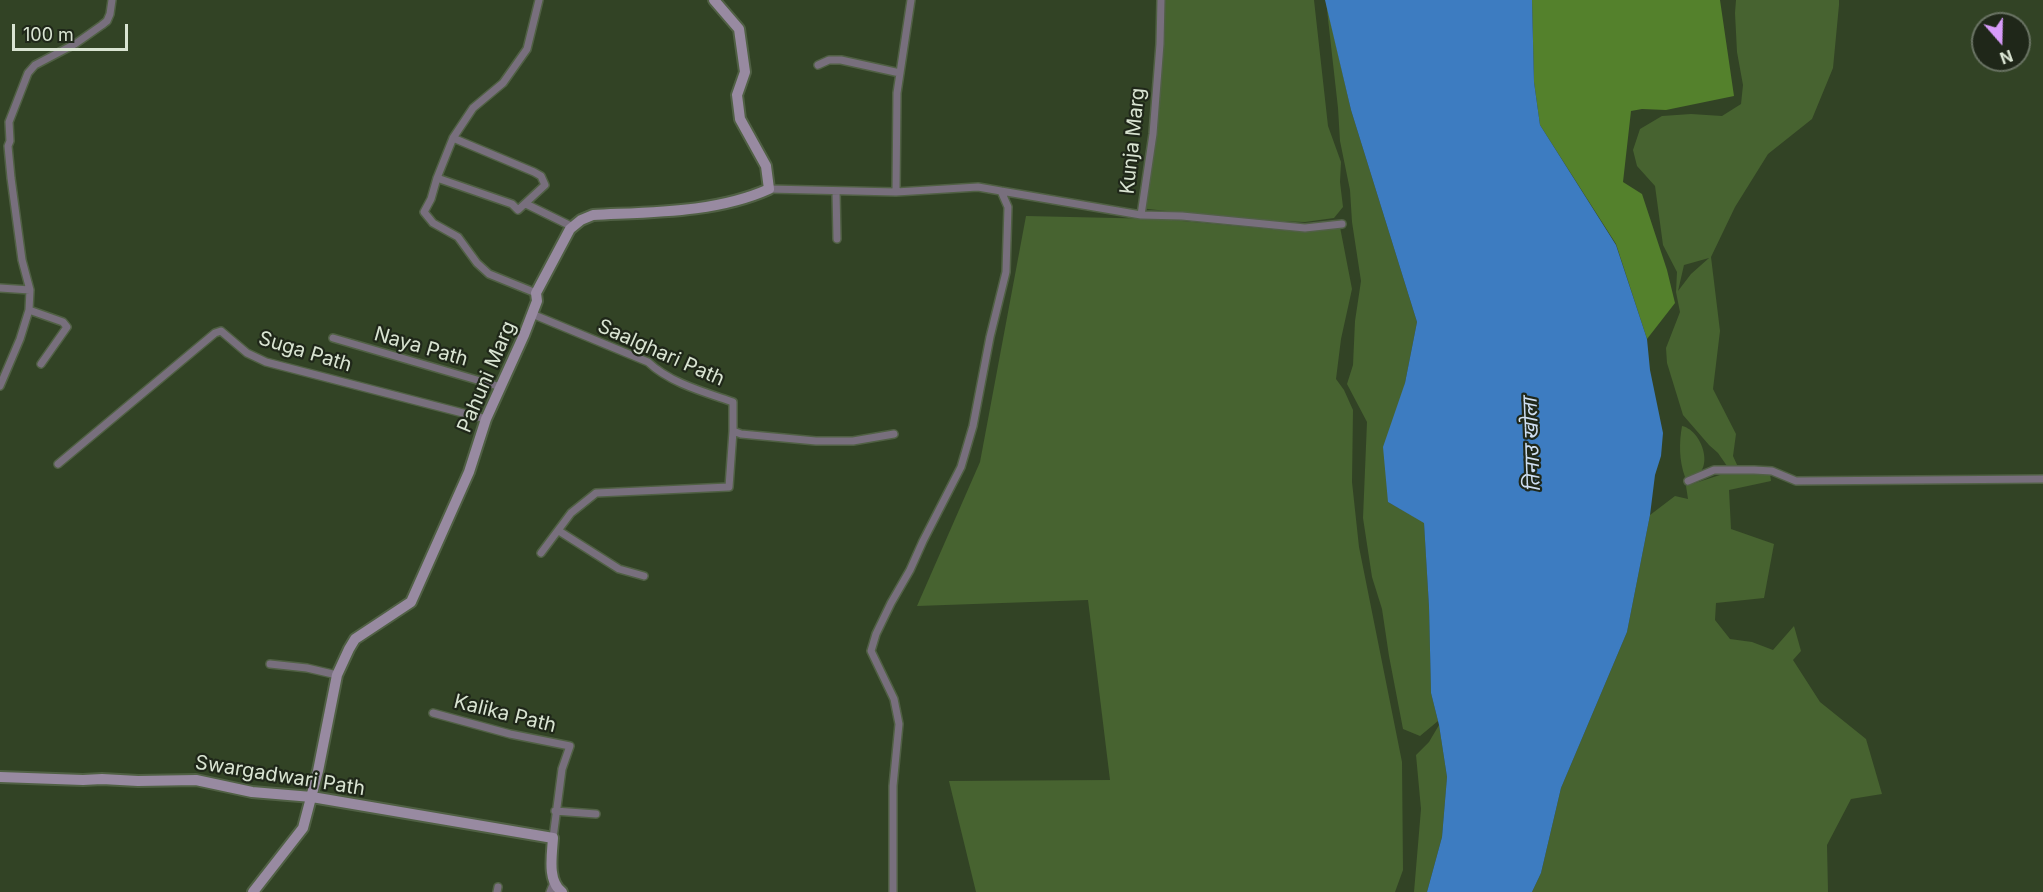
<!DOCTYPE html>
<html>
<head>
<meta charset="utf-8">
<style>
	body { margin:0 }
	#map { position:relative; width:2043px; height:892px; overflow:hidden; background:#324325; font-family:Inter,sans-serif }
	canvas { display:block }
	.north { position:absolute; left:1971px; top:12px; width:60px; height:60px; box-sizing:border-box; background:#1f2719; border:2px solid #697363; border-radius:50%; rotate:160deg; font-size:16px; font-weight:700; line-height:24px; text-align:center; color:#d9e4d2 }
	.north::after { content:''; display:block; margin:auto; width:21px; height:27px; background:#d79bf9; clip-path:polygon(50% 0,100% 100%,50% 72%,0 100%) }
	.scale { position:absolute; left:12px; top:24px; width:116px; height:27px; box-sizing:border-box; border:3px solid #d9e4d2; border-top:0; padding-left:8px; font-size:18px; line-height:21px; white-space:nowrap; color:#d9e4d2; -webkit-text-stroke:4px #1f2719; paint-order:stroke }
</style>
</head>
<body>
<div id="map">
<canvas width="2043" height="892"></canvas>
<div class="north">N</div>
<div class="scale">100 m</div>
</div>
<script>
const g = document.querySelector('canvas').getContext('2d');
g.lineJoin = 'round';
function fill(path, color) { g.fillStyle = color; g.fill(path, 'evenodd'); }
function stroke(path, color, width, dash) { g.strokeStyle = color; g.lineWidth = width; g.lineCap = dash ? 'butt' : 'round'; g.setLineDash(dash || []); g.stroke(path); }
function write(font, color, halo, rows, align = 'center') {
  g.font = font + ' Inter,"Noto Sans Devanagari",sans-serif'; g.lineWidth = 4.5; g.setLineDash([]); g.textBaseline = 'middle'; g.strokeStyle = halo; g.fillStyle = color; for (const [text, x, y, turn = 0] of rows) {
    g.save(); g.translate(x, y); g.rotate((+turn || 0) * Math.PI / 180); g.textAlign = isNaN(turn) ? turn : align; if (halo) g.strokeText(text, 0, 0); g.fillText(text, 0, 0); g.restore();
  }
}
fill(new Path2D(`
	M1163,0H1314L1328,126L1341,162L1340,182L1343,207L1334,218L1305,222L1249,220L1139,208L1154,137Z
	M1736,0H1839V5L1833,68L1812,119L1768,154L1735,207L1711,257L1720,331L1713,389L1736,434L1733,456L1738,467L1727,466L1718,453L1709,445L1683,415L1667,363L1666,348L1680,312L1676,292L1677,272L1663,245L1655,186L1637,166L1633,150L1640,129L1662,116L1691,114L1722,116L1741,104L1743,85L1737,52L1735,13ZM1709,258L1691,274L1678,291L1684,265Z
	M1326,1L1351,110L1417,322L1405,383L1388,502L1424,522L1429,607L1431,693L1438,721L1420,736L1403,729L1389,656L1382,609L1372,577L1363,518L1367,422L1347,384L1353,365L1355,321L1361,281L1352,222L1350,190L1340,141L1338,108Z
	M1026,216L1161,219L1301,232L1340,227L1352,289L1341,339L1336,379L1344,390L1353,410L1352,482L1359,547L1402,762L1403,870L1395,892H976L949,781L1110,780L1088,600L917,606L980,462Z
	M1682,426C1705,431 1717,480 1685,477C1679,460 1679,443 1682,426Z
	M1726,473L1770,474L1771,481L1729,490L1731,529L1774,544L1764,598L1716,603L1715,620L1730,639L1752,642L1773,650L1794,626L1801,651L1793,660L1820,702L1866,739L1882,794L1851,799L1827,845L1828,892H1532L1541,873L1561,788L1627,632L1650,515L1675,496L1688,499L1686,486Z
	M1439,725L1447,777L1442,837L1427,892H1414L1421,809L1416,755L1429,742Z`), '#476330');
fill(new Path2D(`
	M1532,0H1720L1734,96L1666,110L1642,109L1631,111L1623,182L1642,194L1667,270L1675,303L1647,339L1616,244L1540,125L1534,82Z`), '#54812c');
fill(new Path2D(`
	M1325,0H1532L1534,82L1540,125L1616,245L1647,339L1650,370L1663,433L1661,456L1655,475L1650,515L1627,632L1561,788L1541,873L1532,892H1427L1442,837L1447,777L1439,725L1431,693L1429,607L1424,523L1388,502L1383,447L1405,383L1417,322L1351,110Z`), '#3d7cc1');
const street = new Path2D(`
	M818,65L829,60H841L900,73
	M437,178L512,204L518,210L545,185L541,176L534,172L453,138
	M769,189L896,192
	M836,191L837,239
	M1001,191L1141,215L1182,216L1305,228L1342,224
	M526,204L573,227
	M1141,215L1153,134L1160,44L1161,0
	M0,288L30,290
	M536,293L489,274L477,263L458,237L433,223L424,212L431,199L437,178L453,138L473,108L503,83L527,49L539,0
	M29,310L63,322L67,327L41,364
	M532,314L648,362C670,383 704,392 733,402V431L741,434L816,441H853L894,434
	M333,338L501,387
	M0,386L20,339L29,310L30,290L22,260L11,178L8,146L10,141L9,122L28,73L35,65L75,44L102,25L107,21L110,14L112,0
	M58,464L215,333L221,331L247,353L266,362L486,419
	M1688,481L1714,470H1754L1772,471L1796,481L2043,479
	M559,531L619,569L644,576
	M541,553L571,513L596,493L729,487L733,431
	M270,664L307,668L337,675
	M433,713L510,734L570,746L562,769L553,838
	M555,811L596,814
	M497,892L498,887
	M550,892L554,882
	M893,892V786L899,724L894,699L871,651L876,634L891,603L910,570L923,541L961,467L973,426L990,337L1006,272L1008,207L1001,191L978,187L896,192L897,93L911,0`);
const secondary = new Path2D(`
	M0,777L83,780L102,779L138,781L196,780L252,792L312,797L553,838C552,855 547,881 562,892
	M253,892L303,828L318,771L337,675L349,649L355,639L411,602L469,472L486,419L524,335L537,301L536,293L570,229L581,220L593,215C651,212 716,213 769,189L766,166L740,119L737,95L745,72L739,29L714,0`);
stroke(street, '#506044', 10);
stroke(secondary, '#506044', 14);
stroke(street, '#786f7d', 7);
stroke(secondary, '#988aa1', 10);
write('20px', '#d9e4d2', '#1f2719', [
	["Kunja Marg",1133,141,-84],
	["Naya Path",421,347,16],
	["Suga Path",305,352,17],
	["Saalghari Path",661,353,24],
	["Pahuni Marg",487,377,-67],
	["Kalika Path",505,714,14],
	["Swargadwari Path",280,776,9]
]);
write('italic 21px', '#cedef1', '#1f2719', [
	["तिनाउ खोला",1532,445,-92]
]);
</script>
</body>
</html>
